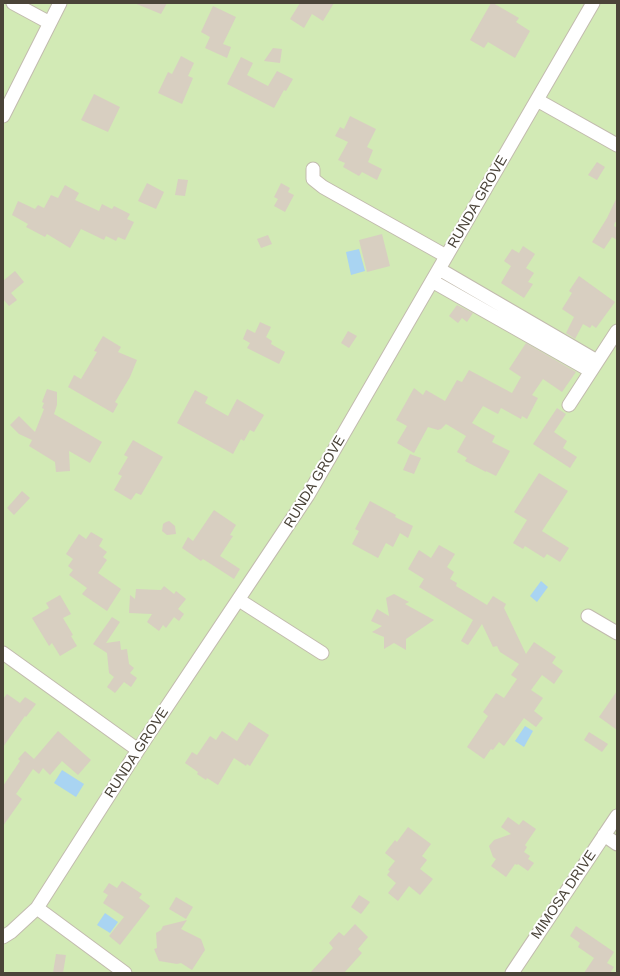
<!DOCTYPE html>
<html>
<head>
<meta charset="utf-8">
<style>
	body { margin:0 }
	#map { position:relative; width:620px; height:976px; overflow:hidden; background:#f6f3ec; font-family:Helvetica,sans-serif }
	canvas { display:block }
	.frame { position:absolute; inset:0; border:4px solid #4b4439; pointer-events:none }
</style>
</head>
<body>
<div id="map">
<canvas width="620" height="976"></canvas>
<div class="frame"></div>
</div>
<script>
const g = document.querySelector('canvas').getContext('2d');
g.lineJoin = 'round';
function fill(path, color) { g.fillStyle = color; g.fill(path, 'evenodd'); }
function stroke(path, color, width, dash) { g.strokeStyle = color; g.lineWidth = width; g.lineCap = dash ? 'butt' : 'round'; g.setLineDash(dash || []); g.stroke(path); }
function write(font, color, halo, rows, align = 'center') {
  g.font = font + ' Helvetica,sans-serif'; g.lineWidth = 4; g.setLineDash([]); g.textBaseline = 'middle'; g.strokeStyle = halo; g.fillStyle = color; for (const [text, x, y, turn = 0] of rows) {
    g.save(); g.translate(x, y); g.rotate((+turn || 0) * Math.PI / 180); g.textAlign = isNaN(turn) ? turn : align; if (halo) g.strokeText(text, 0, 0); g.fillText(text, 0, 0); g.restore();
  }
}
fill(new Path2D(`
	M3,3H617V973H3Z`), '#d2eab5');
fill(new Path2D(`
	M359,249L365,271L351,275L346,252Z
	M541,581L548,587L537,602L530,596Z
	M525,726L533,731L524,747L515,741Z
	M62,770L84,784L76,797L54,783Z
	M105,913L118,922L110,933L97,925Z`), '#a9d4f2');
fill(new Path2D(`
	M134,3H167L161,14Z
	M300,3H334L323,21L312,14L304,28L290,19Z
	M491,3H493L519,18L516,22L530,31L515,58L488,42L484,48L470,40Z
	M213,6L236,17L223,44L231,47L227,58L205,48L210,37L201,32Z
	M273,48L282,49L280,63L264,61Z
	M181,56L194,63L188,76L193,78L182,104L158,93L168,72L172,74Z
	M241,57L253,63L247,75L268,86L277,71L293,79L286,91L284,90L274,108L227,84Z
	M94,94L120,107L108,132L81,120Z
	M350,116L376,129L367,147L373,150L368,162L382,169L377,180L362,172L359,176L343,167L345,163L338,160L348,142L335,136L340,127L344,129Z
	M597,162L605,167L597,180L588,175Z
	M178,179L188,180L185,196L175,195Z
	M147,183L164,192L156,209L138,201Z
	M281,183L290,188L288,192L294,195L285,212L274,206L278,199L274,197Z
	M65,185L79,193L75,200L99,211L102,204L112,209L114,206L130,214L127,219L134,222L125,240L118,237L116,241L106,236L104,240L81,229L70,248L47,234L45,237L26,227L28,224L12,215L18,201L35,209L38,205L44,208L51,195L58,198Z
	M617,197V223L615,222L614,226L617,228V240L612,237L604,249L592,242L607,218Z
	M382,234L390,266L367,272L359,240Z
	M268,235L272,244L261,248L257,239Z
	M523,246L535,254L526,268L534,273L528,282L533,284L524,298L501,283L511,266L504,261L512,249L519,253Z
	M15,271L24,282L11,293L17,300L9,306L3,299V281Z
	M579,276L615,302L596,328L592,325L590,328L583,324L575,339L566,333L574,317L562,309L572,293L569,291Z
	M457,305L473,313L467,322L462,318L458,323L449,316Z
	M260,322L271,327L266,337L272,341L271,344L285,352L279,364L247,348L250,343L243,339L247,329L255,333Z
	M348,331L357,336L349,348L341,343Z
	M103,336L121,347L118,352L137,360L130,377L115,402L118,404L113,413L68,387L74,375L81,379L97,352L94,351Z
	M526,343L576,372L562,392L543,379L532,395L538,398L527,419L522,416L521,419L501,408L498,414L483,406L472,423L495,436L492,442L510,451L496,476L486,471V472L465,461L467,458L457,452L466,436L446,424L441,429L438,430L428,427L414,453L397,443L407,426L396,420L414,388L423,395L426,390L445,401L457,380L462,382L469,370L512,393L521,377L509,369Z
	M47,389L57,392V405L54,414L102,442L90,463L69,451L70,471L56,472L55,462L29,446L32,440L19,434L10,425L19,416L35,432L44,409L42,408L44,403L42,402Z
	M195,390L208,397L205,403L228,416L237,399L264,415L254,432L250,430L244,441L241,439L233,454L177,423Z
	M557,408L566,414L554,432L567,441L563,448L577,457L570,468L533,444Z
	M133,440L163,457L141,495L136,493L131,500L114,490L122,476L118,474L128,457L124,455Z
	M410,454L421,458L414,474L403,470Z
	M539,473L568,491L542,531L569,548L560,562L547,554L544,558L525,546L523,549L513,543L527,520L514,512Z
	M22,491L30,498L14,515L7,508Z
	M370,501L396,515L395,517L413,526L408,538L400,533L393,547L386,543L378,558L352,544L359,531L355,529Z
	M214,510L236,525L230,535L233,536L220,556L240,569L234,579L203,559L201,561L182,548L188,537L193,541Z
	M169,521L175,526L176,534L167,535L162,531L163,524L166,522Z
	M91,532L103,539L99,546L107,552L103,557L107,560L98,573L121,589L107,611L82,594L87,588L69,575L73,570L68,566L73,559L66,554L79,534L86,539Z
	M439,545L455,554L447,567L454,572L450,579L457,583L456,586L487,605L493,596L506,604L504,608L526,654L534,642L556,657L552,663L563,671L554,684L542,675L531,690L543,698L534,711L543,718L536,727L524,718L504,746L499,742L493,750L491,749L484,759L467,747L488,716L483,712L496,693L504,698L517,679L511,675L519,664L500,652L497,646L493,647L482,624L468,645L461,641L473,620L419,587L424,579L408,569L419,550L431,558Z
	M164,586L174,594L176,591L186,599L178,609L184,614L179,621L174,617L166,628L163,625L159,631L147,622L152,614L129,613L130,595L135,599L136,589L161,590Z
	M394,594L409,602L405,604L434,620L406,639V650L394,643L384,649V637L372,632L382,626L371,621L377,609L389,616L386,598Z
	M60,595L71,614L63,618L73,635L71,636L77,646L60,656L52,643L49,646L32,618L49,608L46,603Z
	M112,617L120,622L106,643L120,641L121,650L127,649L129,664L134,668L130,673L137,678L131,687L124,682L115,693L107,687L114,677L109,673L107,653L93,644Z
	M617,691V730L599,717Z
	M7,694L20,703L25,697L36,704L26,717L25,716L3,747V699Z
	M249,722L269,735L250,766L247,764L246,766L234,758L218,785L207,778L206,780L197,774L198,772L185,763L192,752L197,755L210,736L216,740L222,731L237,741Z
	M58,731L91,760L78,775L62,761L50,775L43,768L39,774L33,769L16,794L22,799L3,826V786L20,761L18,759L25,751L34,759Z
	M589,732L608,744L602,752L584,740Z
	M508,817L519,825L523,820L536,829L525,845L527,847L524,852L530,856L528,859L534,863L528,871L518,864L517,865L515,864L506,877L491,866L496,859L493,857L489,846L494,840L511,834L501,827Z
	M408,827L431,844L422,856L427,860L420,869L433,879L420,895L409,886L398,901L388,893L396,883L387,875L390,871L388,870L395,861L385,853L395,840L397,842Z
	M122,881L142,894L139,898L150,906L120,945L109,936L124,917L103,903L108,895L103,892L109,883L117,888Z
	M359,895L370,902L361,914L351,907Z
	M176,897L193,907L186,919L169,909Z
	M187,920L181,929L201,939L205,950L192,970L181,963L177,964L159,961L154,949L157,948L156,933L161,930L163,926Z
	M355,924L368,937L358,949L362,953L344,973H310L333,948L329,943L339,932L344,936Z
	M576,926L614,952L607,963L614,967L610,973H584L594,958L578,947L580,943L570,936Z
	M56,954L66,955L63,973H53Z`), '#d8cfc1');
const minor = new Path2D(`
	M13,3L50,23
	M537,100L617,145
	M3,116L60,3
	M313,169V179L323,187L446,256
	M439,269L597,361
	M432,281L591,371
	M569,405L617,331
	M239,600L322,653
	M588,616L617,633
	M3,653L138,750
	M604,835L617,844
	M37,908L125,973
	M3,937L11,932L37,908L138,750L308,495L593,3
	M512,973L617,816`);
stroke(minor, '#c2bbae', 15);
stroke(minor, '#fff', 13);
write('14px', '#4b4439', '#fff', [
	["RUNDA GROVE",478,202,-60],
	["RUNDA GROVE",315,482,-59],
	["RUNDA GROVE",137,753,-57],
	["MIMOSA DRIVE",564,895,-56]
]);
</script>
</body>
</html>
